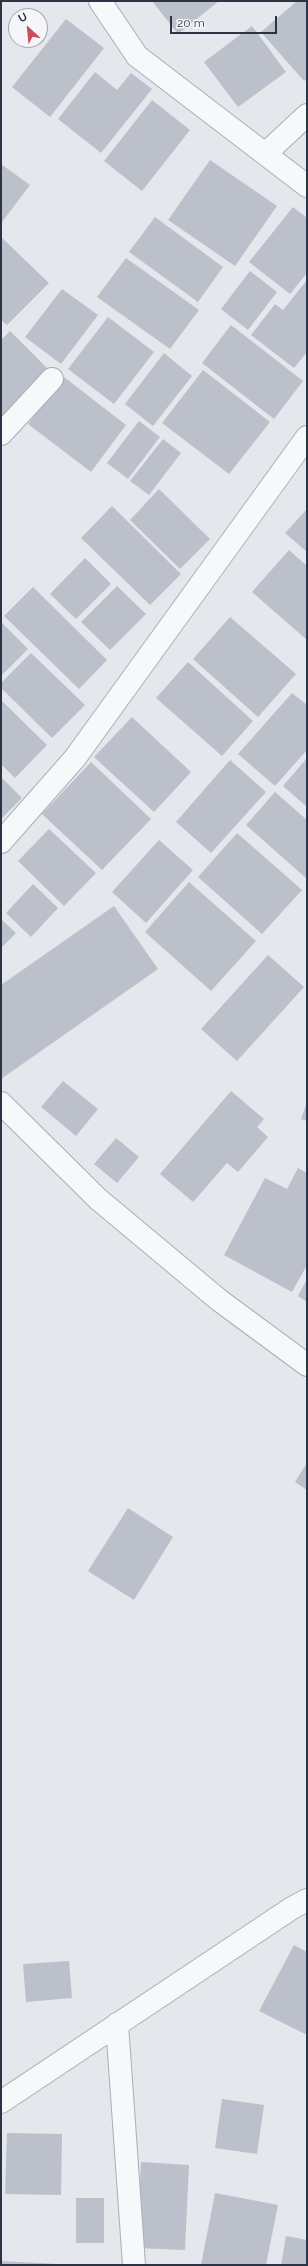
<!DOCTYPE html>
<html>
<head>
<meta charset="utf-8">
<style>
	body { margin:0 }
	#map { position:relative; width:308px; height:2266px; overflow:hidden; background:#e4e7ec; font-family:Raleway,sans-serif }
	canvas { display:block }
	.frame { position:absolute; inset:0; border:2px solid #2b3445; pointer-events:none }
	.north { position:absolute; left:8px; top:8px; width:40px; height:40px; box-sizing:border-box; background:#f4f6f9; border:1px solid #a4a8b1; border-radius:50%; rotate:333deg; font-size:11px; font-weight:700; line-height:16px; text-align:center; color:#2b3445 }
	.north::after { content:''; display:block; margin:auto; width:14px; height:18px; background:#d1495b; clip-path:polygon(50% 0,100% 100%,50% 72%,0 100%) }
	.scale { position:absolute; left:170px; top:16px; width:107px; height:18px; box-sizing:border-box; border:2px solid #2b3445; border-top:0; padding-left:5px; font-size:12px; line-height:14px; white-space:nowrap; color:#2b3445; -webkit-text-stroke:3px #f4f6f9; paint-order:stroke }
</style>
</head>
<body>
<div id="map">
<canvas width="308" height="2266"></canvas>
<div class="frame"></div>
<div class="north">U</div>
<div class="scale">20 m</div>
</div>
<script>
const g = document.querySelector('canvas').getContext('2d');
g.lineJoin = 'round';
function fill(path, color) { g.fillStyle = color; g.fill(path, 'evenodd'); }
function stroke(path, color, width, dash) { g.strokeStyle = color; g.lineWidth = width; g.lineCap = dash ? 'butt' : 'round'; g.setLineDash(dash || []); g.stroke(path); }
fill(new Path2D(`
	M152,1H219L178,34Z
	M297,1H307V79L304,81L261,32Z
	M66,19L104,48L50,117L12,87Z
	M252,26L286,72L238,107L204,62Z
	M95,72L117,90L131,73L152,89L101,153L58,119Z
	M152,100L190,130L142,191L104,161Z
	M210,160L277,206L235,266L168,220Z
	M1,164L30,185L2,222L1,221Z
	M293,207L307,218V273L290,294L249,262Z
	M155,217L223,267L198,302L129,252Z
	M1,237L49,283L7,325L1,320Z
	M126,258L199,310L170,349L97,297Z
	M250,271L277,292L248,330L221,309Z
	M307,280V352L294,368L251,335L275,304L283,310Z
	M62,289L98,315L61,364L25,337Z
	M108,317L154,352L114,404L68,369Z
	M231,325L303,381L274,419L202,363Z
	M10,331L49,370L1,418V340Z
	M164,353L192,376L153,426L125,404Z
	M203,370L270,422L229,474L162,423Z
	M64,377L126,425L91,472L28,424Z
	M139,421L160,437L128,479L107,463Z
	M163,439L181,453L149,495L130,481Z
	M159,489L210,539L180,569L130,520Z
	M112,506L181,574L150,605L81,538Z
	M307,509V552L285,533Z
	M289,550L307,566V640L252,592Z
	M85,558L111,584L76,619L50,594Z
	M117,586L146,614L110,650L81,622Z
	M33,587L107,660L79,689L4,616Z
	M230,617L296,674L258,717L193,659Z
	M1,622L28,649L1,676Z
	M31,653L85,705L52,738L1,688V683Z
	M188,662L253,721L222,756L156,698Z
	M292,693L307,705V750L275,786L238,754Z
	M1,700L47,745L15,778L1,764Z
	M132,717L191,772L154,812L94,757Z
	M307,758V807L283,786Z
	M230,760L266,792L211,853L176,822Z
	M91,762L151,819L102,870L42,814Z
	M1,777L22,798L1,819Z
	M275,792L307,820V879L246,825Z
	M49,829L96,873L64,906L18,861Z
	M237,833L302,890L262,934L198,877Z
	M159,840L193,870L146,923L112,892Z
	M189,882L256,941L211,991L145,932Z
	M33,884L58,908L31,937L6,913Z
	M114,906L158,969L1,1079V985Z
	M1,919L16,933L1,948Z
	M268,955L304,987L237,1061L201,1029Z
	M63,1081L98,1109L76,1136L41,1107Z
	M231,1091L264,1119L257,1127L268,1137L238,1172L227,1163L193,1202L160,1174Z
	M307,1102V1121L301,1119Z
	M116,1138L139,1157L117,1183L94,1164Z
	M298,1168L307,1173V1265L292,1292L224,1255L265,1178L287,1189Z
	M307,1279V1302L298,1296Z
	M307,1463V1490L295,1482Z
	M128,1508L173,1537L134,1600L88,1571Z
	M294,1945L307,1952V2035L259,2011Z
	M69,1961L72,1998L26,2002L23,1964Z
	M222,2099L264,2105L257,2154L215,2148Z
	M7,2133L62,2134L61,2195L5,2194Z
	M141,2162L189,2165L185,2250L137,2248Z
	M215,2193L278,2205L266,2265H201Z
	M76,2198H104V2243H76Z
	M286,2236L307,2240V2265H281Z
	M1,2261L58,2264V2265H1Z`), '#bbc0ca');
const minor = new Path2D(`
	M100,1L137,56L307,186
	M265,154L307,115
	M1,434L52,379
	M1,842L75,758L307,437
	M1,1103L98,1199L219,1300L307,1365
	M117,2024L134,2265
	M1,2102L292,1908L307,1900`);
stroke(minor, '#a9aeb7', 24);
stroke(minor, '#f7f8fa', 22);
</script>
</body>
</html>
